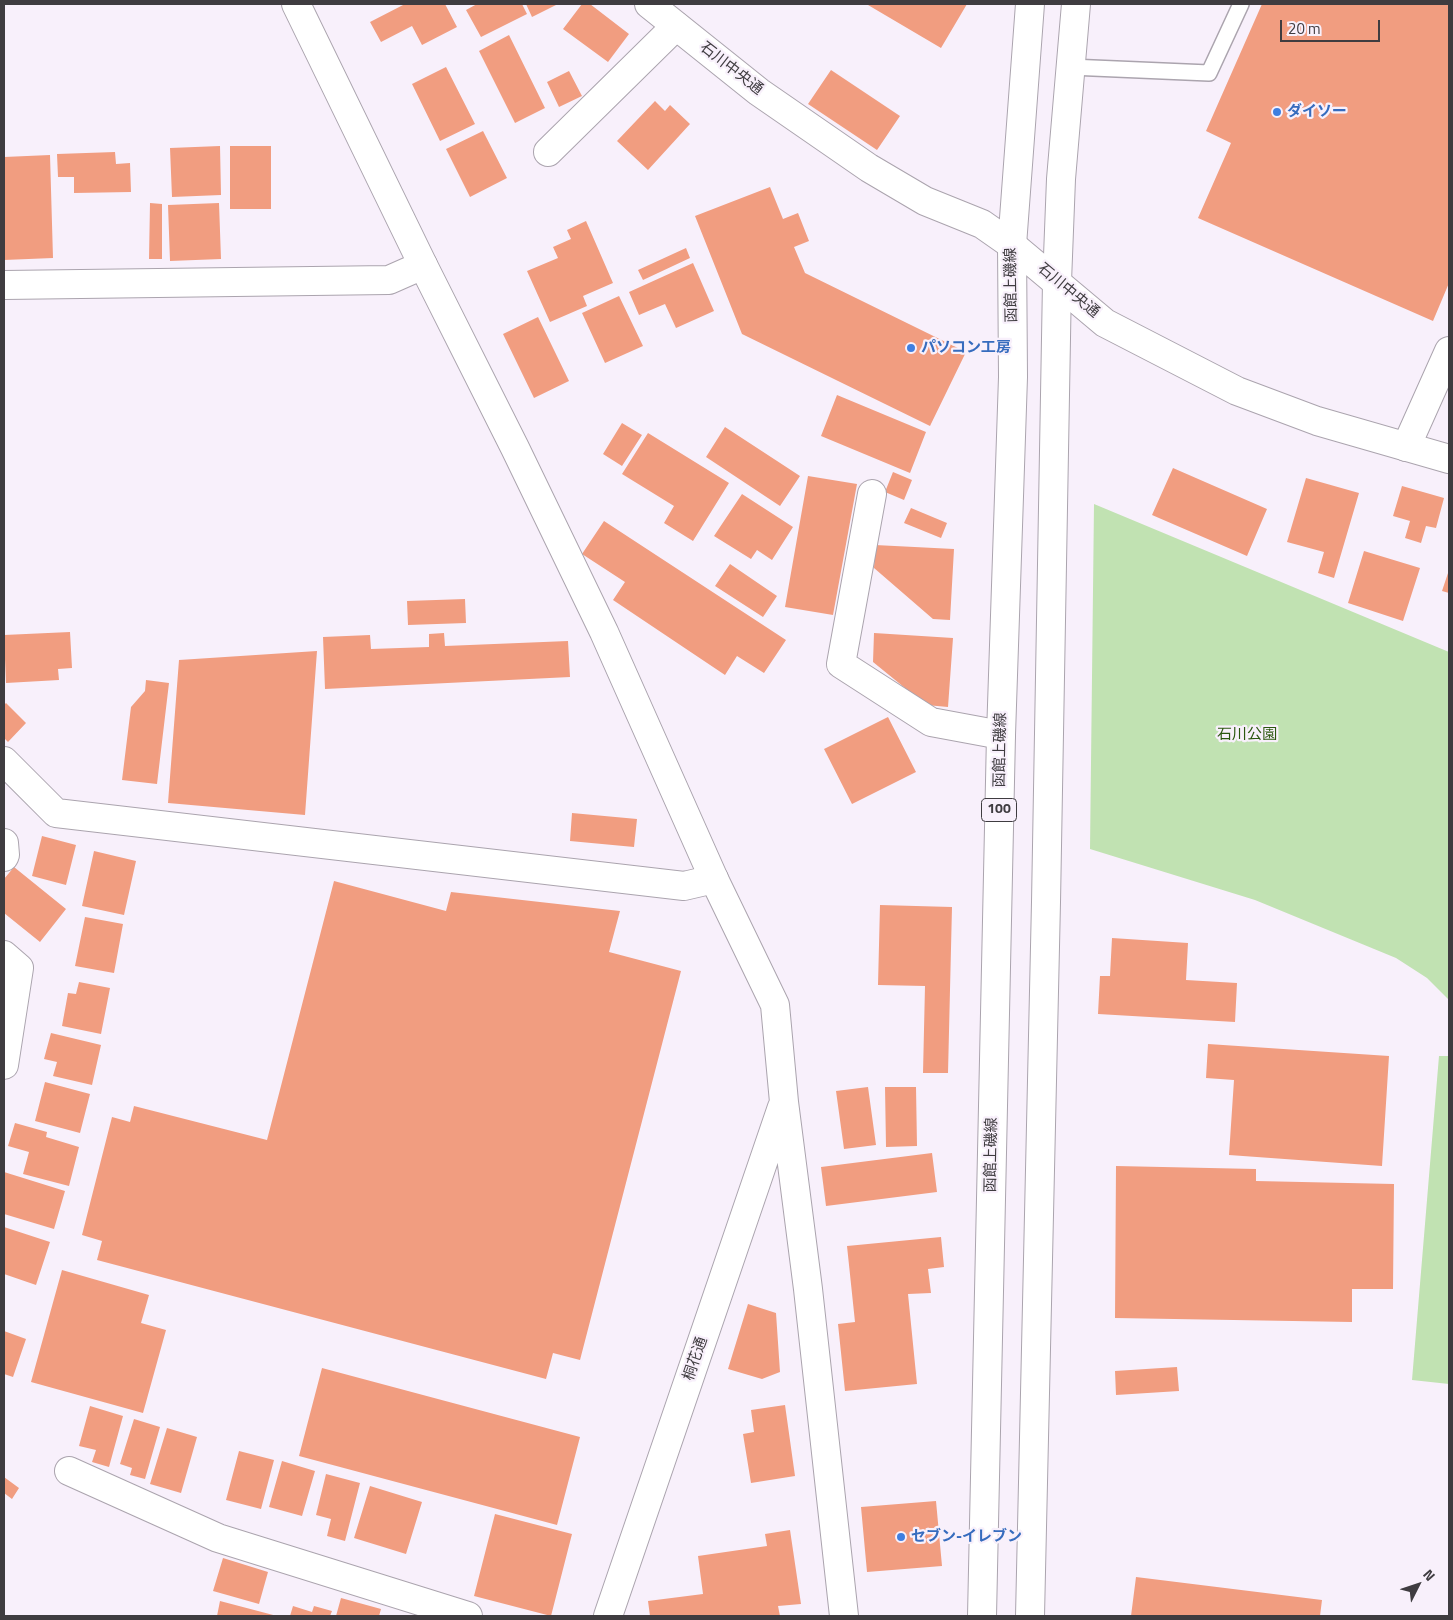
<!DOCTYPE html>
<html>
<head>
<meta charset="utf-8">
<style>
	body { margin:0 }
	#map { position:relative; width:1453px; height:1620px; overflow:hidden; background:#f8f0fb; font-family:"Titillium Web",sans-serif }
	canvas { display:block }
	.frame { position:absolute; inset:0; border:5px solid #3f3c40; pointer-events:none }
	.north { position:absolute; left:1393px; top:1560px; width:50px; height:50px; -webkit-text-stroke:4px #f8f0fb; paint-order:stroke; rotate:49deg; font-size:14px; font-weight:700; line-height:20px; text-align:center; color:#3f3c40 }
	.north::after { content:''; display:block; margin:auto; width:18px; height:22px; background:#3f3c40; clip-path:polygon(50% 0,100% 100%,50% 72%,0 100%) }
	.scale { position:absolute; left:1280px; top:20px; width:100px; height:22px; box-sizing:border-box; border:2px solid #3f3c40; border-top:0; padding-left:6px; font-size:15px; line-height:18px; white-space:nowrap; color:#3f3c40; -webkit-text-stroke:4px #f8f0fb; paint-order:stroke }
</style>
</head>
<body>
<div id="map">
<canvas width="1453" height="1620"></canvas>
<div class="frame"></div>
<div class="north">N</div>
<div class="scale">20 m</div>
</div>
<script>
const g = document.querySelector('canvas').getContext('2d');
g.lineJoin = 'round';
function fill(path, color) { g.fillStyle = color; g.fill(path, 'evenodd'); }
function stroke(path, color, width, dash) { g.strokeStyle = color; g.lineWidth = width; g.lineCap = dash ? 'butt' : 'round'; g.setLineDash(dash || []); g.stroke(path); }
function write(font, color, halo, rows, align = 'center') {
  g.font = font + ' "Titillium Web","Noto Sans JP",sans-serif'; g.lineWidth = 4.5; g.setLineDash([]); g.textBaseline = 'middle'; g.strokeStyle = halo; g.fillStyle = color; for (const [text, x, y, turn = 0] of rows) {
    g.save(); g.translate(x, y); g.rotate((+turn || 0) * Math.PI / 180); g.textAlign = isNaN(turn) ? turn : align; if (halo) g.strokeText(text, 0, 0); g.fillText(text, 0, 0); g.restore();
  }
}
fill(new Path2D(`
	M1094,504L1449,652V1000L1427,978L1396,958L1255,900L1090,849Z
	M1439,1056H1449V1384L1412,1380Z`), '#c1e2b2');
fill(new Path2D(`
	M405,4H445L457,27L422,45L412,26L381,42L370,22Z
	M477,4H522L527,14L481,37L466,10Z
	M526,4H558L532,17Z
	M582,4H590L629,34L608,62L563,29Z
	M868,4H967L941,48L868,5Z
	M1262,4H1449V283L1433,321L1198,218L1231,143L1206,131Z
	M509,35L545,108L515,123L479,51Z
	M446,67L475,124L440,141L412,84Z
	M831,70L900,116L877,150L808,104Z
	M569,71L582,96L559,107L547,82Z
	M655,101L665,111L670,105L690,124L648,170L617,141Z
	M483,131L507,178L470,197L446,149Z
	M220,146L221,195L172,197L170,148Z
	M230,146H271V209H230Z
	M115,152L116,164L130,163L131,192L74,193V177H58L57,154Z
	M50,155L53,258L4,260V157Z
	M770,187L783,219L798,213L809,241L794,247L805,273L966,352L930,426L742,334L695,216Z
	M150,203L162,204V259H149Z
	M219,203L221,259L170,261L168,205Z
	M586,221L613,283L583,296L587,306L550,322L527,271L558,258L553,247L571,239L567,230Z
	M686,248L690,258L643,280L638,270Z
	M693,263L714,311L676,328L665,304L639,315L629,292Z
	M619,296L643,346L605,363L582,313Z
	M538,317L569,381L534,398L503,334Z
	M837,395L926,432L910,473L821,436Z
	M622,423L642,435L622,466L603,454Z
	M725,427L800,476L780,506L706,457Z
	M648,433L729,483L693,541L664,523L674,506L622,474Z
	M1173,468L1267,509L1247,556L1152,515Z
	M893,472L912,480L904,500L885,492Z
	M808,476L857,484L833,615L785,607Z
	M1306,478L1359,493L1334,578L1318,573L1324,552L1287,542Z
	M1402,486L1444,498L1436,528L1426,526L1421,543L1405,538L1410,521L1393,516Z
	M742,494L793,527L772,560L757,550L751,559L714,536Z
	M911,508L947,523L941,538L904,523Z
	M604,521L786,640L764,673L737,656L725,675L613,600L625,582L582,554Z
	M875,545L954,549L950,620L933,619L874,568Z
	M1364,551L1420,568L1403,621L1348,603Z
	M730,564L777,596L763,617L715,586Z
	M1449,570V593L1442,591Z
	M465,599L466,623L408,625L407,601Z
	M70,632L72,668L58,669L59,680L6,683L4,635Z
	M444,633L445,646L568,641L570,677L325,689L323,637L370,635L371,649L429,647V634Z
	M874,633L953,638L948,707L926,705L873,662Z
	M317,651L305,815L168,803L179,660Z
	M146,680L169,683L157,784L122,780L131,707L145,691Z
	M6,703L26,723L8,742L4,738V705Z
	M888,717L916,772L852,804L824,749Z
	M572,813L637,819L634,847L570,841Z
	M42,836L76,845L66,885L32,876Z
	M94,851L136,861L124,915L82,906Z
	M14,867L66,909L40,942L4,913V879Z
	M334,881L446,911L451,892L620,911L609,952L681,971L580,1360L553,1353L546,1379L97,1260L102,1241L82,1235L112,1117L130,1122L134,1106L267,1140Z
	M880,905L952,907L948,1073H923L925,986L878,985Z
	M85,917L123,924L114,973L75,966Z
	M1112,938L1188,943L1186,980L1237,983L1235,1022L1098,1014L1100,976H1110Z
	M79,982L110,988L101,1034L62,1026L68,993L76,994Z
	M51,1033L101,1045L92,1085L53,1076L57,1062L44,1059Z
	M1208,1044L1389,1056L1382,1166L1229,1155L1234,1080L1206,1078Z
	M45,1082L90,1094L80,1133L35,1121Z
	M868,1087L876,1145L844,1149L836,1091Z
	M885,1087H916L917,1146L886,1147Z
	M15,1123L47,1132L46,1137L79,1147L69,1186L23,1174L29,1152L8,1146Z
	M932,1153L937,1192L826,1206L821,1167Z
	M1116,1166L1256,1169V1181L1394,1184L1393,1289H1352V1322L1115,1318Z
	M4,1172L65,1191L54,1229L4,1214Z
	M4,1227L50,1242L36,1285L4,1274Z
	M941,1237L944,1267L928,1269L931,1293L908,1294L917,1384L845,1391L838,1324L855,1322L847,1246Z
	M62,1270L149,1295L141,1323L166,1330L143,1413L31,1382Z
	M748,1304L776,1313L780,1372L762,1379L728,1369Z
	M4,1331L26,1339L13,1377L4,1374Z
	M1177,1367L1179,1391L1116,1395L1115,1371Z
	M322,1368L580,1437L557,1525L299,1456Z
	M785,1405L795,1476L751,1483L743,1434L754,1432L751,1410Z
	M90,1406L123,1416L109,1467L92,1462L96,1450L79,1446Z
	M134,1419L160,1427L145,1479L130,1475L132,1468L120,1464Z
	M167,1428L197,1437L181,1493L150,1484Z
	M239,1451L274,1460L261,1509L226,1500Z
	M282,1461L315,1471L302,1516L269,1507Z
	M326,1474L360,1483L345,1541L327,1536L331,1519L316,1515Z
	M4,1477L19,1488L12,1499L4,1493Z
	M370,1486L422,1502L406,1554L354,1538Z
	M936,1501L942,1566L867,1572L861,1507Z
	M495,1514L572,1534L551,1616L474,1596Z
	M790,1530L801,1604L778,1606L780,1616H650L648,1601L703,1594L698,1556L767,1546L765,1534Z
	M223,1558L268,1572L259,1604L213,1591Z
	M1136,1577L1322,1600L1320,1616H1131Z
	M341,1598L381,1609L379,1616H336Z
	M220,1601L277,1616H217Z
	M293,1606L312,1612L314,1606L332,1611L330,1616H290Z`), '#f19d80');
const lane = new Path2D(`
	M1070,67L1209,73L1241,4`);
const street = new Path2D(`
	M548,152L676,26
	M4,285L389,280L423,265
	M1406,447L1449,351
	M872,494L841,664L931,722L1001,735
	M4,761L56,813L684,886L714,879
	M4,843L5,855L4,857
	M4,955L19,968L4,1065
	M69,1471L218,1538L468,1616`);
const secondary = new Path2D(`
	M296,4L423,265L515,448L604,632L714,879L775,1005L784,1102L808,1289L844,1616
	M649,4L759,92L869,168L925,201L982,224L1012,245L1105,323L1237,391L1317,421L1449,459
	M608,1616L782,1107`);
const primary = new Path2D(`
	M982,1616L1001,735L1013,377L1012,245L1030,4
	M1030,1616L1046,902L1057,282L1061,179L1076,4`);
stroke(lane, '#aba4ae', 18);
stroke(street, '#aba4ae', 30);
stroke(secondary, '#aba4ae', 30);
stroke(primary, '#aba4ae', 30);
stroke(lane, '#fff', 15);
stroke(street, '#fff', 28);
stroke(secondary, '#fff', 28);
stroke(primary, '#fff', 28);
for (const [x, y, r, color] of [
	[1277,112,5,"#3f7fe0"],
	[911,348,5,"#3f7fe0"],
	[901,1537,5,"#3f7fe0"]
]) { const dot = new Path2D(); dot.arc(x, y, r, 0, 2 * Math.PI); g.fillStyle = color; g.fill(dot); stroke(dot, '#f8f0fb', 2); }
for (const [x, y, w] of [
	[999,810,35]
]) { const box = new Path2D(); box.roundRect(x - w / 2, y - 11.5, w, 23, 4); g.fillStyle = '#f8f0fb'; g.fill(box); stroke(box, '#3f3c40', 1); }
write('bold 14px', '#3f3c40', null, [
	["100",999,810]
]);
write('15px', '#3f3c40', '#f8f0fb', [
	["石川中央通",731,69,38],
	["函館上磯線",1012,285,-91],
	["石川中央通",1068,291,40],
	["函館上磯線",1001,750,-89],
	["函館上磯線",992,1155,-89],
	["桐花通",696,1359,-71]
]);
write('bold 15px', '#366cbe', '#f8f0fb', [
	["ダイソー",1287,112],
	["パソコン工房",921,348],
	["セブン-イレブン",911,1537]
], 'left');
write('15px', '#2b570f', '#f8f0fb', [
	["石川公園",1247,735]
]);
</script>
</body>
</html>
